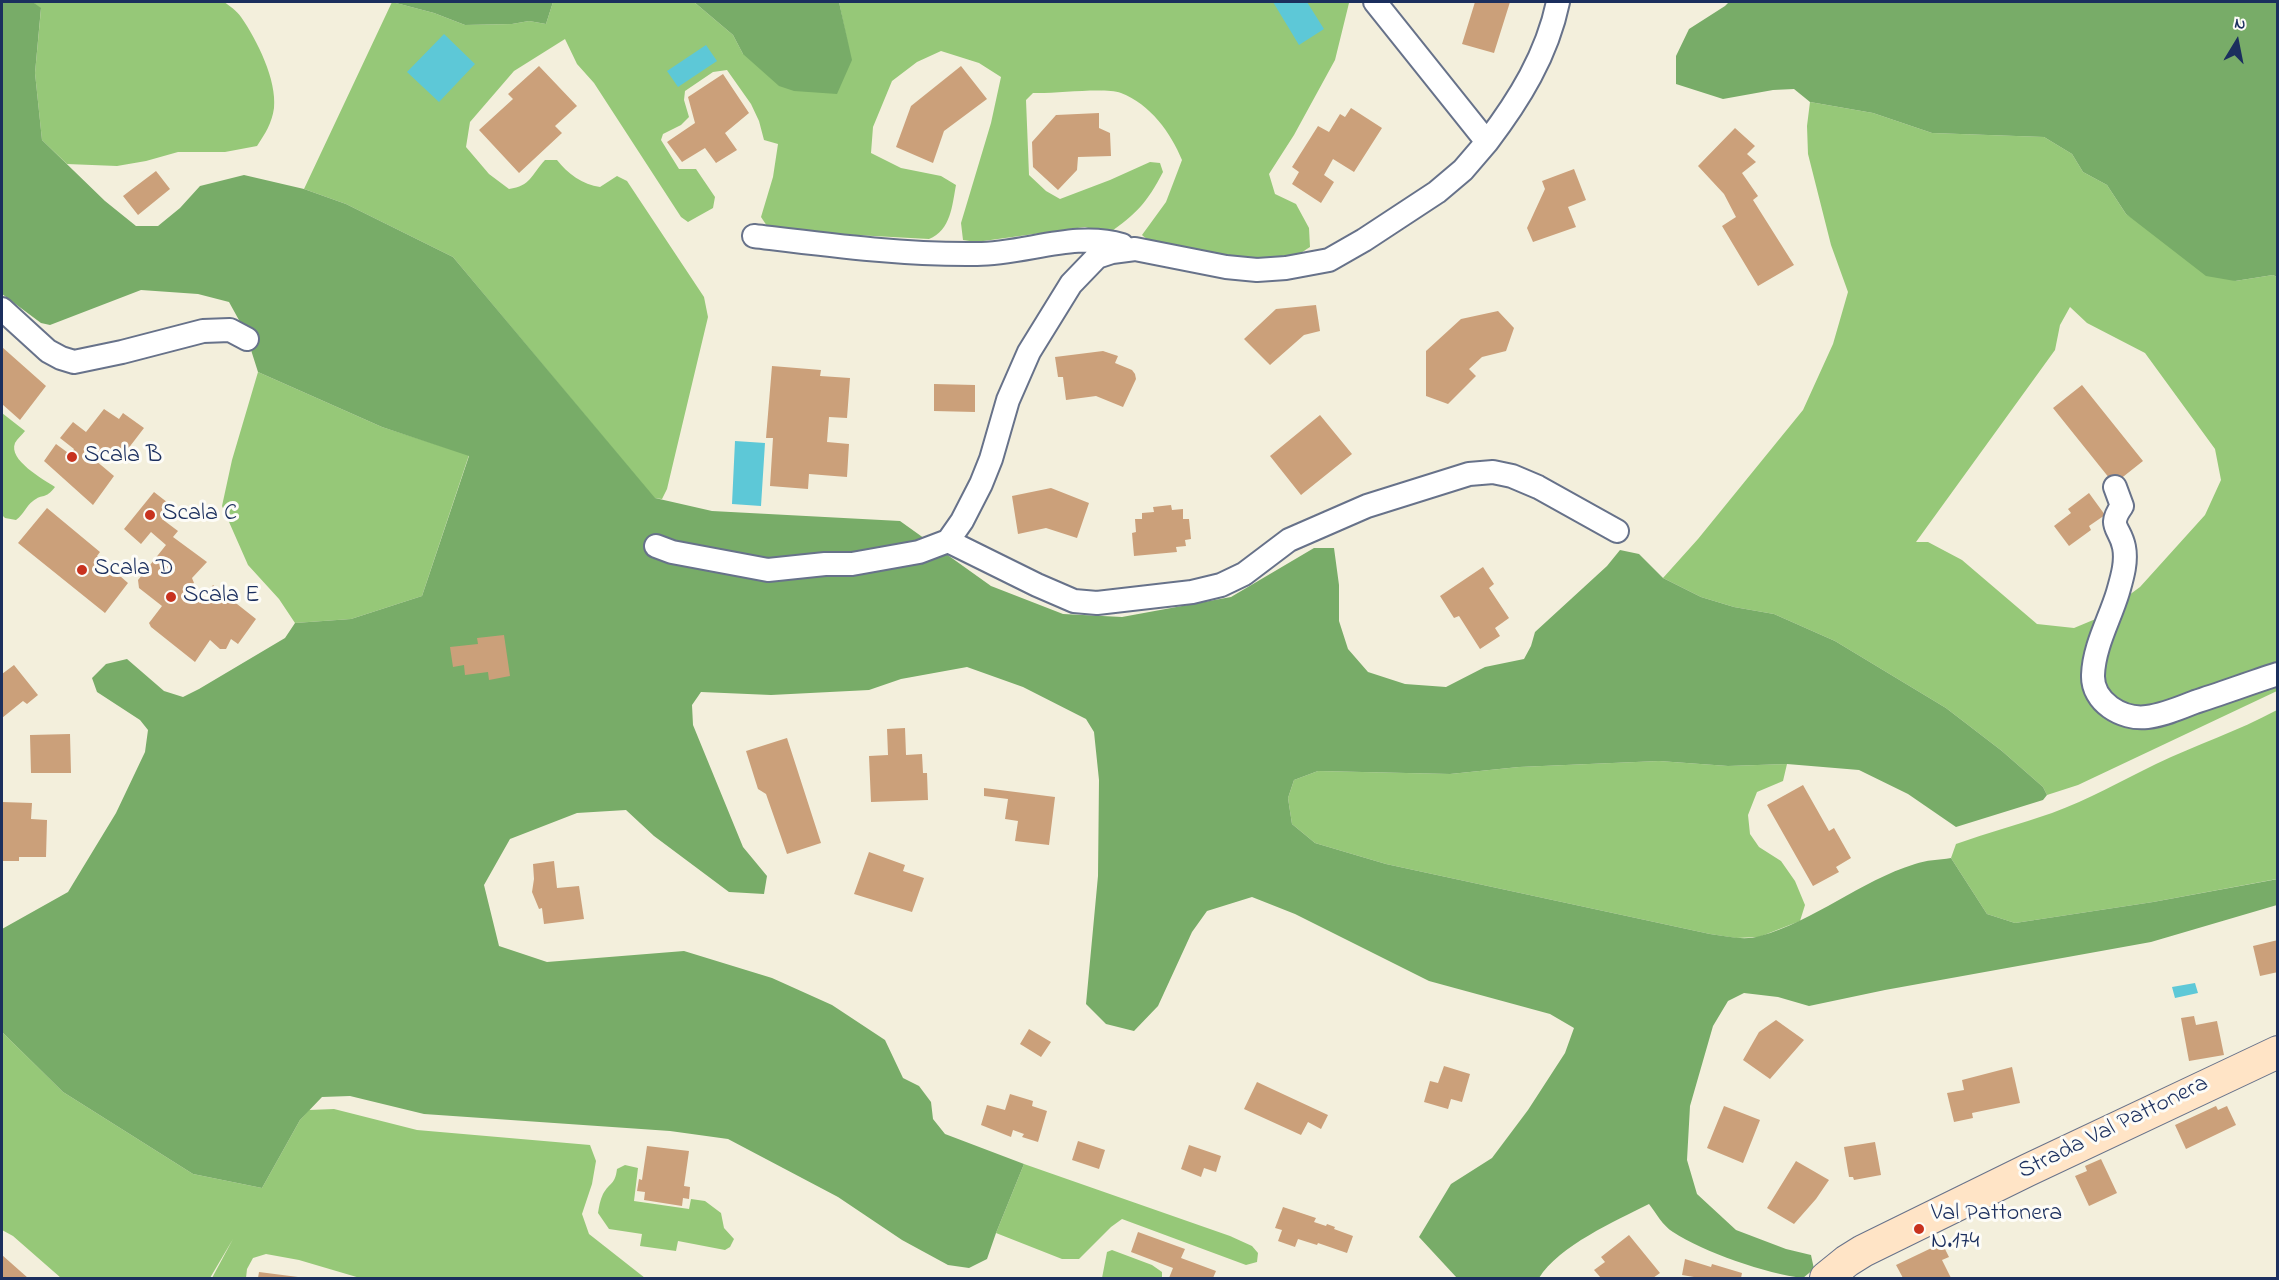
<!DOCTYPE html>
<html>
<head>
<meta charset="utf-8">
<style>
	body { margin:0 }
	#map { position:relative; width:2279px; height:1280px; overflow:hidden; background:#f3efdc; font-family:"Indie Flower",sans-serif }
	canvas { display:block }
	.frame { position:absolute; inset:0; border:3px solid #1b2f5e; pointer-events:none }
	.north { position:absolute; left:2207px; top:12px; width:60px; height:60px; -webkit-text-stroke:4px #fdfcf7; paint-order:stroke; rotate:10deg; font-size:16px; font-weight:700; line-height:24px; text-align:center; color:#1b2f5e }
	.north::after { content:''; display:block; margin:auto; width:21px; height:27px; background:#1b2f5e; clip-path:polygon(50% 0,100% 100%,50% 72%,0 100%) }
</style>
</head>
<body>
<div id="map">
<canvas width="2279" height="1280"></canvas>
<div class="frame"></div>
<div class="north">N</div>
</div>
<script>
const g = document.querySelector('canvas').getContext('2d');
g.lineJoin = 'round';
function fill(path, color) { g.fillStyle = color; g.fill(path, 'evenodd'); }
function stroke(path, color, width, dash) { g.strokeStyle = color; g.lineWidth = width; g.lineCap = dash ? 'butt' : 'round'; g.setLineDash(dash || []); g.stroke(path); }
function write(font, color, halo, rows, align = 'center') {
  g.font = font + ' "Indie Flower",sans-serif'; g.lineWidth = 6; g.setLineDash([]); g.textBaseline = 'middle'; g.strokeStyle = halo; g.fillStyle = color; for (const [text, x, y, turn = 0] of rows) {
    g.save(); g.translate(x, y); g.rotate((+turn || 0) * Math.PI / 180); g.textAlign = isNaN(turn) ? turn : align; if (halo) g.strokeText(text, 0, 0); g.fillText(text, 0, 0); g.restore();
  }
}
fill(new Path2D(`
	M33,2H224C230,6 237,11 241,17C257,40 277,80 274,108C272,123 265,134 257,146L225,152H178L146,161L117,166L67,164L42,140L35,73L41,9Z
	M392,2L434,13L465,25L512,24L529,21L546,24L553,2H694L733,35L743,54L851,60L839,2H1349V3L1335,60L1294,135L1269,174L1275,194L1296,204L1309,228L1310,247C1305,250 1299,255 1293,256C1269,263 1158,252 1142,235L1166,202L1182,160C1171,133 1150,104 1121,93C1103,87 1055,94 1033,93L1026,100L1029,175L1046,191L1060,199L1110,180L1150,162L1160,163L1163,172C1147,203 1136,214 1108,234L1085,227L976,242L963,240L961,223L991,123L1001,77L979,63L941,51L917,62L892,81L873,127L871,153L901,168L941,176L956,185C952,206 951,230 929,239L837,234L767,226L761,217L773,177L778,144L764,140L759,121L751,104L727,70L713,72L685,91L684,100L689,117L681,125L663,134L661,140L679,169H696L715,197L713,208L688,222L681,217L594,83L577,64L565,39L514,71L470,122L466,147L489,174L509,189C531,186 531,175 545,160H557C567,173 583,185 600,187L617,176L627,181L704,297L708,317L676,451L667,489L662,499L654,498L453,257L346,204L304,189Z
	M1810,102L1873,113L1932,133L2044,137L2072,154L2083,172L2107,185L2126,214L2235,281L2273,275L2277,277V691L2078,785L2047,795L2043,787L2002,751L1946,708L1835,641L1774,614L1734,607L1701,597L1663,578L1698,539L1803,410L1833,344L1848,292L1831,245L1808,154L1807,126ZM2070,307L2087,323L2145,353L2215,449L2221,480L2205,515L2140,587L2098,618L2074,628L2037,624L1962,560L1928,542H1916L2055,350L2060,325Z
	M258,372L382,427L469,455L422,596L351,619L295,623L279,599L248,565L222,506L232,460Z
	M2,413L25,431C22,435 17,439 15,443C8,460 43,479 55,487C45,500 43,493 33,501C26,506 24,514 16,520L5,518L2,515Z
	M2277,710V879L2153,902L2015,923L1987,914L1951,858L1956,844C1987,833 2020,824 2052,813C2088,800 2121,781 2156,764C2196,745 2238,731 2277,710Z
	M1659,761L1728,766L1787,764L1783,781L1757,792L1748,815L1750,834L1759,847L1781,861L1795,881L1805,905L1800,921L1759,937L1736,938L1710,934L1386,864L1315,843L1292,824L1288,798L1294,780L1318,771L1450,774L1519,767Z
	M2,1032L63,1092L193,1174L262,1188L300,1120L309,1110L334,1109L417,1130L590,1145L596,1161L592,1184L582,1214L589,1234L645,1278H360L299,1260L266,1254L253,1258L247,1269L246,1278H212L233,1239L210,1278H61L13,1236L2,1230Z
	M1024,1164L1230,1236L1252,1246L1258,1253L1257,1262L1246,1265L1122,1219L1111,1227L1079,1259H1062L996,1233Z
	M625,1165L638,1168L634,1201L689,1209L691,1199L705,1201L721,1213L724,1228L734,1239L730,1247L725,1250L678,1241L676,1251L640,1246L642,1234L609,1229L598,1213C599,1207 600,1200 603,1194C610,1182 615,1185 617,1169Z
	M1112,1250L1152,1265L1162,1272V1278H1102L1107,1252Z`), '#96c878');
fill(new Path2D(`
	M2,2H33L41,8L35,73L42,140L105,201L136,226H158L180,208L200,186L244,175L304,189L346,204L453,257L655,498L712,511L900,521L991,586L1063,614L1122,617L1231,597L1314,548H1334L1339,585V621L1348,649L1368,672L1405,684L1446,687L1485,667L1524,659L1531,646L1535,632L1607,566L1620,550L1639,554L1663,578L1701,597L1734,607L1774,614L1835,641L1946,708L2002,751L2043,787L2047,795L2043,800L1956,827L1908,794L1859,770L1787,764L1728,766L1659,761L1519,767L1450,774L1318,771L1294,780L1288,798L1292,824L1315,843L1386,864L1710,934C1726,936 1744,941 1760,936C1815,921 1860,881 1915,864C1926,860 1939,860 1951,858L1987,914L2015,923L2153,902L2278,879L2277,905L2151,942L1885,990L1809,1006L1778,997L1744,993L1728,1001L1713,1026L1690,1106L1687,1160L1697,1194L1736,1230L1786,1249L1811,1255L1814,1269L1803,1278C1767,1274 1703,1252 1673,1232C1663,1226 1656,1213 1649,1204C1615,1221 1559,1246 1539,1278H1457L1419,1237L1451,1184L1492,1158L1528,1110L1565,1053L1574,1028L1550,1014L1429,981L1295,914L1252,897L1207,911L1192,932L1158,1006L1134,1031L1106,1024L1086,1004L1098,876L1099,780L1094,732L1086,719L1023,687L967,667L901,679L869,690L771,695L701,692L692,705L693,725L743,847L767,876L764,894L729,892L654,836L626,810L577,813L510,839L484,885L499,946L547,962L684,951L772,978L832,1005L885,1040L903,1078L919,1086L931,1102L933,1119L945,1134L1024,1164L996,1233L987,1259L969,1268L948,1265L902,1240L838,1197L728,1139L670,1131L424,1114L350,1096L322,1097L300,1120L262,1188L193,1174L63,1092L2,1032V929L68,892L116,813L145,752L148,730L140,720L97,692L92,678L106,664L127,659L164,691L183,697L199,689L285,638L295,623L351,619L422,596L469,456L382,427L258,372L245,331L229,302L198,294L141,290L50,325L41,323L2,294Z
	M392,2H553L546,24L529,21L512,24L465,25L434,13Z
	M694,2H839L852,60L837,94L794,91L779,86L743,54L733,35Z
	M1729,2H2277V277L2273,275L2235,281L2206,276L2126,214L2107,185L2083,172L2072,154L2044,137L1932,133L1873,113L1810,102L1794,89L1773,90L1723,99L1676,84V56L1689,29L1725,6Z`), '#78ac68');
fill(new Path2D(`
	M1273,2H1307L1324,29L1299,45Z
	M444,34L475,64L439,102L407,72Z
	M706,45L717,61L678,87L667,71Z
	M735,441L765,443L761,506L732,504Z
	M2195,983L2198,993L2175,998L2172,987Z`), '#5dc8d7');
fill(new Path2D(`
	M1475,2H1510L1494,53L1462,44Z
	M539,66L577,106L555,126L562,133L519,173L479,130L513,99L508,94Z
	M961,66L987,99L944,131L933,163L896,147L911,106Z
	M723,74L749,113L725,133L737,150L716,163L705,148L682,162L667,142L695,123L688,97Z
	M1351,108L1382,128L1354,172L1333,159L1324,175L1334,182L1321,203L1292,184L1299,172L1292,167L1318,126L1329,132L1340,114L1345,117Z
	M1099,113V128L1110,133L1111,156L1078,157L1077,170L1058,190L1033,167L1032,142L1056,115Z
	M1735,128L1755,146L1747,154L1756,162L1742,173L1758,196L1753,200L1794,265L1758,286L1722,226L1736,217L1724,194L1698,166Z
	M1574,169L1586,200L1568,207L1576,227L1533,242L1527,228L1545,189L1542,181Z
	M156,171L170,189L138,215L123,196Z
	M1316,305L1320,331L1304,335L1270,365L1244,339L1276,309Z
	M1498,311L1514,328L1506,351L1482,357L1469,369L1476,376L1448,404L1426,396V351L1461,319Z
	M2,347L46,386L20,420L2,404Z
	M1103,351L1118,356L1115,363L1132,370L1135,374L1136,379L1123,407L1096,396L1066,400L1063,377H1058L1055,357Z
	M772,366L821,370L820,376L850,378L847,418L829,417L827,442L849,444L847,477L809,474L808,489L770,486L773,438H766Z
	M934,384L975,385V412L934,411Z
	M2082,385L2143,461L2114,484L2053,408Z
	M104,409L119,419L123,413L144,428L121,458L103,448L95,460L114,476L93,505L44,461L56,444L71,455L74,449L60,438L73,422L86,432Z
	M1320,415L1352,454L1301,495L1270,456Z
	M1051,488L1089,503L1077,538L1046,528L1018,534L1012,496Z
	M154,492L172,506L162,519L178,531L173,537L207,562L192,578L194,583L184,592L200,603L213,585L256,619L238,644L231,639L226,649H220L210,640L195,662L151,627L149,623L162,606L139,588L138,580L166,545L151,532L141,544L124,529Z
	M2089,493L2105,515L2089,526L2091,530L2069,546L2054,526L2071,513L2068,509Z
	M1171,505L1172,510L1183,509V519H1189L1191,539L1185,540L1186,546L1176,547L1177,552L1134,556L1132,533L1136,532L1135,519H1142V513L1154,512L1153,507Z
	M47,508L100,552L97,556L128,583L105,613L18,543Z
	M1483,567L1494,584L1489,588L1509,618L1495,628L1500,636L1480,649L1459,616L1454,618L1440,596Z
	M504,635L510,676L489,680L488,672L465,675L464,665L453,667L450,647L478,644L477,638Z
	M14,665L38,695L27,704L23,701L2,718V674Z
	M905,728L906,755L922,754L923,773H927L928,800L871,802L869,756L888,755L887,729Z
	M70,734L71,773H31L30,735Z
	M787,738L821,843L787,854L766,794L758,789L746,751Z
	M1803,785L1829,831L1834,828L1851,858L1836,867L1839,872L1813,886L1767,805Z
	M984,788L1055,797L1049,845L1015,841L1018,821L1005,819L1008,799L984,796Z
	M2,802L32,803L31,819L47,820L46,857H19V861H2Z
	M869,852L905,865L903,871L924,878L912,912L854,894Z
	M554,861L557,888L579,886L584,919L544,924L542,908L539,909L532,892L534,879L533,864Z
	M2278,940V972L2260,976L2253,946Z
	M2194,1016L2196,1025L2217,1021L2224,1055L2189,1061L2181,1018Z
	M1776,1020L1804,1040L1770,1079L1743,1060L1759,1032Z
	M1029,1029L1051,1042L1041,1057L1020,1044Z
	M1444,1066L1470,1074L1462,1102L1451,1099L1448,1109L1424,1102L1430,1081L1438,1083Z
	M2012,1067L2020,1103L1972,1113L1973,1118L1954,1122L1947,1093L1964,1090L1962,1080Z
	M1257,1082L1328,1115L1321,1129L1308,1122L1301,1135L1244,1109Z
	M1010,1094L1033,1101L1032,1106L1047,1111L1038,1142L1022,1137L1024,1134L1013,1130L1011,1137L981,1125L987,1105L1005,1110Z
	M1724,1106L1760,1120L1743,1163L1707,1148Z
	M2216,1106L2218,1110L2227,1106L2236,1125L2186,1149L2175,1125Z
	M1078,1141L1105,1150L1099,1169L1072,1160Z
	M1875,1142L1881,1175L1854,1180L1853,1177H1849L1844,1147Z
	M1189,1145L1221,1156L1216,1172L1204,1168L1201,1177L1181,1169Z
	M647,1146L689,1151L684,1186L690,1187L689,1199L683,1198L682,1206L644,1200L645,1192L637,1191L639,1179L642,1180Z
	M2101,1159L2117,1193L2089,1206L2075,1176L2087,1171L2085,1166Z
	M1796,1161L1829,1180L1816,1199L1794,1224L1767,1208Z
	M1283,1207L1316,1218L1314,1222L1326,1226L1327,1224L1335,1227L1334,1229L1353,1236L1347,1253L1318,1243L1317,1245L1298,1239L1295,1247L1278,1241L1282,1230L1275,1228Z
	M1138,1232L1185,1249L1181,1258L1216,1271L1213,1278H1169L1173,1268L1131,1252Z
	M1629,1235L1660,1273L1653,1278H1601L1594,1270L1605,1262L1601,1257Z
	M1942,1243L1949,1257L1942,1260L1951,1278H1903L1896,1265Z
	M2,1255L28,1278H2Z
	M1685,1259L1711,1267L1712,1264L1742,1273L1741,1278H1700L1682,1275Z
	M259,1272L298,1277V1278H258Z`), '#cba07a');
const street = new Path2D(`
	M1487,142C1519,100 1547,55 1558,2
	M754,236C828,245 903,255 977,254C1025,254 1075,231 1122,245
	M2,309L48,351L61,358L74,362L122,352L203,331L230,330L247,339
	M2115,487L2122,506C2107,527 2120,527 2124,547C2127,562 2122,578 2118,592C2110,619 2094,646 2093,675C2092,702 2122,720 2147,717C2164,715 2180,708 2195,702C2223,693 2250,683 2278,674
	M948,541L1037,585L1074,601L1097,603L1192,592L1221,585L1244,574L1289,540L1367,506L1469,474L1493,472L1512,476L1538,487L1617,531
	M656,546L672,552L768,570L825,564H852L919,552L948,541L962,521L981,484L991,459L1008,400L1029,352L1071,284L1097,257L1112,252L1135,249L1226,267L1257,270L1286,268L1329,260L1364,240L1437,192L1463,170L1487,142L1375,2`);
const secondary = new Path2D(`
	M1826,1278L1847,1261L1863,1251L2028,1170L2278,1052`);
stroke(street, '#67728a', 26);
stroke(secondary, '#67728a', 34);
stroke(street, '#fff', 22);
stroke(secondary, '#ffe4c6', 32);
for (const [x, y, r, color] of [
	[72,457,6,"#c8321e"],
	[150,515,6,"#c8321e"],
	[82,570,6,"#c8321e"],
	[171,597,6,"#c8321e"],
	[1919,1229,6,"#c8321e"]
]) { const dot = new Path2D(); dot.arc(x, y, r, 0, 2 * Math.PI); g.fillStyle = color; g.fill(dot); stroke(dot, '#fdfcf7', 2); }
write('24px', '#1b2f5e', '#fdfcf7', [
	["Scala B",84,457],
	["Scala C",162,515],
	["Scala D",94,570],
	["Scala E",183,597],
	["Val Pattonera",1931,1215],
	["N.174",1931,1243]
], 'left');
write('24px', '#1b2f5e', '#fdfcf7', [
	["Strada Val Pattonera",2114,1129,-26]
]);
</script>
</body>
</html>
